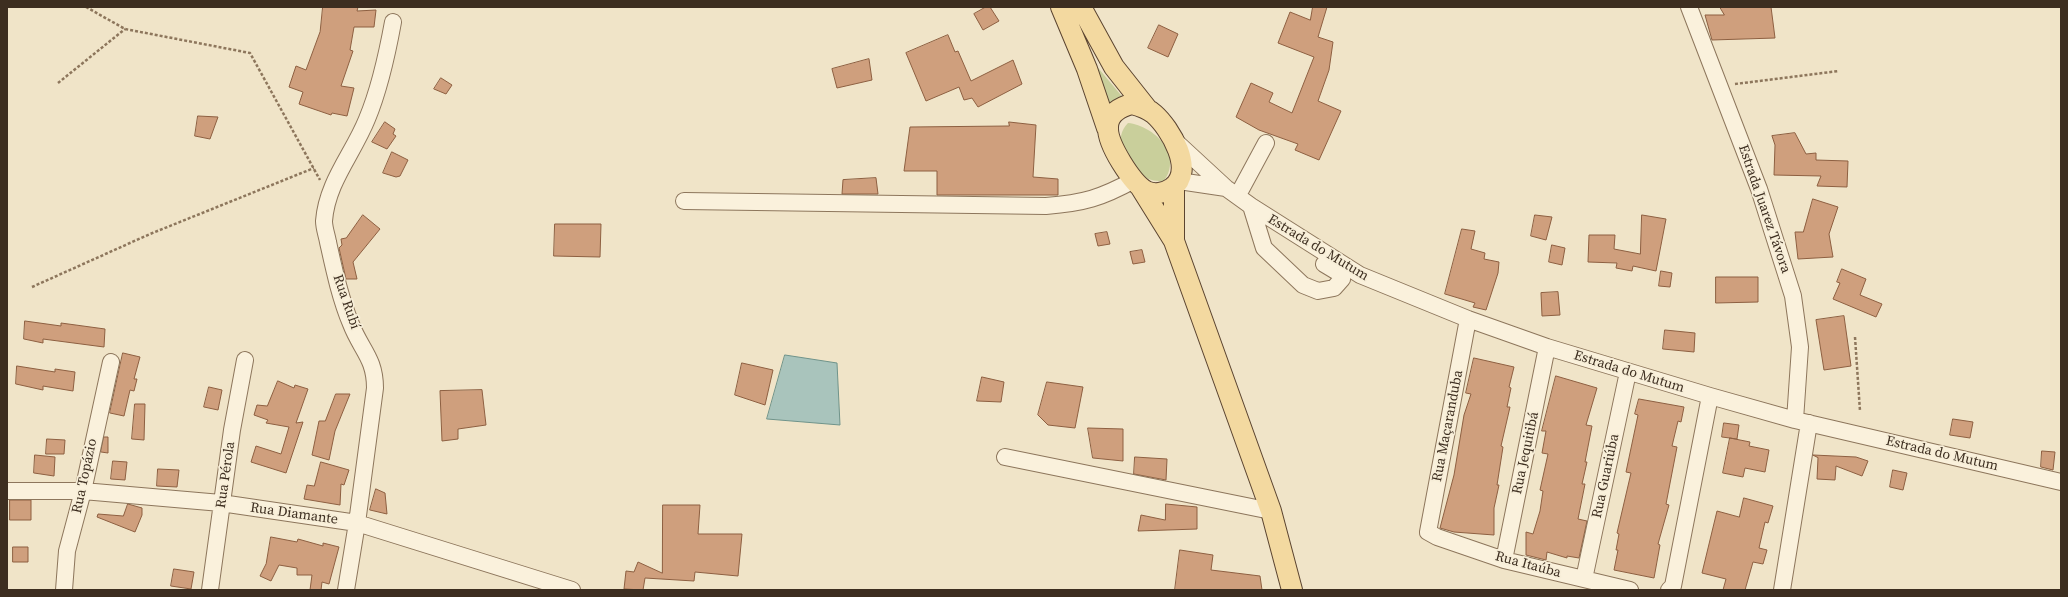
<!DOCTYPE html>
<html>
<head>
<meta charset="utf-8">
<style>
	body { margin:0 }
	#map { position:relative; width:2068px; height:597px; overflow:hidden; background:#f0e4c8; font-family:"Source Serif 4",serif }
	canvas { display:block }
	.frame { position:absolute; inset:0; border:8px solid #3d2e20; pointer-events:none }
</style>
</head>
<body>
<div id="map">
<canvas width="2068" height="597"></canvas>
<div class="frame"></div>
</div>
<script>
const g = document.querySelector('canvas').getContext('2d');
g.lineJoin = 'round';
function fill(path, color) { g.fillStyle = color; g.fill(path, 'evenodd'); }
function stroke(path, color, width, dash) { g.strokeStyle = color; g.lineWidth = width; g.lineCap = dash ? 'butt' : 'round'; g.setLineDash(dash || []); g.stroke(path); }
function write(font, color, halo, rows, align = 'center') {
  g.font = font + ' "Source Serif 4",serif'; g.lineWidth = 3.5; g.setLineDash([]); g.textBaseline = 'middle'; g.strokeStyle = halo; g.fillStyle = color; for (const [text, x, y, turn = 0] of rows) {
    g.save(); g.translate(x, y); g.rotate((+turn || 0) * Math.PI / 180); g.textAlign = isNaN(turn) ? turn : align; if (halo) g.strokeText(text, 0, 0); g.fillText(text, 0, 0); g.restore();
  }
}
fill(new Path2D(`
	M1094,63L1125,100L1109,110Z
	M1128,123C1155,126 1183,155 1164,181C1157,181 1150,181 1144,176C1140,173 1137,168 1134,164C1123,151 1114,138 1128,123Z`), '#c9cf9b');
const water = new Path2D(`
	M785,355L837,363L840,425L767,419Z`);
fill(water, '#a9c4bc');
stroke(water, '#6f938a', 1);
const building = new Path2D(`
	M323,7H358L357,11L376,10L374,27H354L350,50L353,51L341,86L354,88L347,116L332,113L331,115L299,104L303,92L289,87L296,66L306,70L320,32Z
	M986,7H990L999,21L983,30L974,14Z
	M1313,7H1327L1318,37L1333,42L1329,70L1318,101L1341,111L1319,160L1295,150L1298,144L1259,130L1236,117L1251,83L1273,93L1269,102L1292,113L1314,57L1278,43L1290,12L1310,20Z
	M1720,7H1771L1775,38L1712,40L1705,15H1724Z
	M1159,25L1178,34L1168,57L1148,48Z
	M948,35L955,52L958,51L971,81L1013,60L1022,84L978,107L972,98L964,100L959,87L926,101L906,53Z
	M869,59L872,80L837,88L832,69Z
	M441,78L452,85L446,94L434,89Z
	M198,116L218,117L210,139L195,136Z
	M385,122L395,129L393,134L396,136L387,149L372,142Z
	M1009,122L1036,125L1033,177L1058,179V195H937V171H904L910,127L1009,126Z
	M1795,133L1806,154L1816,153V160L1848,161L1847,187L1817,186L1821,176L1774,175L1775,145L1772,136Z
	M392,152L408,160L400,176L396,177L383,173Z
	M876,178L878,194H842L843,180Z
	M1813,199L1838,207L1829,234L1833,257L1798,259L1795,232H1803Z
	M363,215L380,229L353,262L357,279H346L339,248L342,245L341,239L346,238Z
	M1535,215L1552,217L1546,240L1531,236Z
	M1642,215L1666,219L1656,271L1633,266L1632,271L1616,268L1617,263L1588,262L1589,235H1615L1614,249L1640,254Z
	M555,224H601L600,257L554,256Z
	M1462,229L1475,231L1471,249L1485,253L1484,259L1499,262L1498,273L1486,310L1473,307L1475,303L1445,294Z
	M1107,232L1110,244L1098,246L1095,234Z
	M1552,245L1565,248L1562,265L1549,262Z
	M1142,250L1145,262L1133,264L1130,252Z
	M1842,269L1866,279L1860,295L1882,304L1876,317L1833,299L1840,283L1837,282Z
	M1661,271L1672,273L1670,287L1659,286Z
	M1716,277H1758V302L1716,303Z
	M1558,292L1560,315L1542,316L1541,293Z
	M1844,316L1851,366L1824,370L1816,320Z
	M25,321L61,326V323L105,329L104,347L43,339V343L24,339Z
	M1665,330L1695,333L1694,352L1663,349Z
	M123,353L140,357L134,379H137L134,391L130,390L124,416L110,413Z
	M1474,358L1514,367L1509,387L1511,388L1507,407H1510L1501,446L1503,447L1497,485H1499L1494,508V535L1454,532L1440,528L1454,475L1464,415L1471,394L1466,393Z
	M742,363L773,370L765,405L735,395Z
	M17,366L55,372V369L75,372L73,391L43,386V390L16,384Z
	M1556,376L1597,388L1586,425L1592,426L1585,462H1587L1582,484H1585L1578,519L1587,521L1579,558L1567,556V558L1547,552L1546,560L1526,555V532L1533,534L1540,511L1543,491L1540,490L1548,454L1542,453L1546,431H1542Z
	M982,377L1004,382L1001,402L977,401Z
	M278,381L294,388L295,385L308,389L296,423L303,422L286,473L251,462L256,446L281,454L289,427L266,423L268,420L254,415L257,405L267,406Z
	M1047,382L1083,387L1075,428L1048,425L1038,415Z
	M209,387L222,390L218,410L204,407Z
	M482,390L486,425L458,429V439L442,441L440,391Z
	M336,394H350L335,431L329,460L312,455L319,421H325Z
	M1639,399L1684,407L1681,422L1678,421L1672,446L1677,447L1666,504L1669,505L1658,544L1660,545L1654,578L1614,570L1618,550H1616L1619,534L1617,533L1631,473L1626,472L1638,415L1635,414Z
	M135,404H145L144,440L132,439Z
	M1953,419L1973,422L1970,438L1950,435Z
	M1724,423L1739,425L1737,439L1722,437Z
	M1088,428L1123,429V461L1093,458Z
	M104,437H108V453L101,452Z
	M1730,438L1750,442L1749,446L1769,450L1765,472L1745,468L1743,477L1723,473Z
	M47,439L65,440L64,454H46Z
	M2042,451L2055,452L2053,470L2041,467Z
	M35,455L55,457L54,476L34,473Z
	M1813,455L1856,457L1868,461L1862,476L1836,466L1835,480L1817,479L1818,458Z
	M1135,457L1167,459L1166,480L1134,474Z
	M113,461L127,462L125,480L111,479Z
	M321,462L349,470L344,485L341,484L340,505L304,499L307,485L314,486Z
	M158,469L179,470L177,487L157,486Z
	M1893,470L1907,473L1903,490L1890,487Z
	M376,489L385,493L387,514L370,510Z
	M1744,498L1773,506L1768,523L1765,522L1759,548L1767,550L1763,564L1753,562L1745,590H1723L1726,579L1702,573L1717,511L1739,517Z
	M10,500H31V520H10Z
	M128,504L142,508V515L135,532L97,517L98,514L123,516Z
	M1166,504L1197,507V529L1138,531L1141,515L1165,520Z
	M663,505H700L698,534H742L738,576L695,572L694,581L645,578L643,590L624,589L626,571L634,572L638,562L662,573Z
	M271,537L297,542L298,539L323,546V543L339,547L329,584L322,582L321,590H310L312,575H297V568L279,565L271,581L260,576L266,564Z
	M13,547H28V562H13Z
	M1180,550L1213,555L1211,570L1260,576L1262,590H1175Z
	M174,569L194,572L191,589L171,586Z`);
fill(building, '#cf9f7d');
stroke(building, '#8d5f41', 1);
const minor = new Path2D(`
	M1689,7L1759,189L1793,296L1800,347L1795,420
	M1174,140L1226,188L1251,206L1360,275L1468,319L1547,347L1710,396L1795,420L2061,482
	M1179,181L1226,188
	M1238,195L1266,143
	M684,201L1046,206C1084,203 1101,198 1134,180
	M1251,206L1264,248L1303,285L1318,291L1334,288L1342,279L1339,273L1324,264
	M1468,319L1428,532L1437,537L1504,560L1630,590
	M1005,457L1271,511
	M7,491H83L221,503L357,523L572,590
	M1504,560L1547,347
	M1584,579L1628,372
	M64,590L67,551L83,491L111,362
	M210,590L232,430L245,360
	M346,590L357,523L375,388C375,358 361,350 351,324C340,298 334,269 328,242C327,236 324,228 324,221C327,182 353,154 367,119C380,88 387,55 393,22
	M1669,590L1673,586L1710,396
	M1782,590L1809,423`);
const major = new Path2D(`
	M1061,7L1087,69L1107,128
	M1081,7L1114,67L1148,110
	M1132,104C1140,106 1147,108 1154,114C1170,128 1196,171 1172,188C1165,193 1154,195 1146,191C1132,183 1107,144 1108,127C1108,114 1120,107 1132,104Z
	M1174,186V241
	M1141,188L1174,241L1271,511L1292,590`);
stroke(minor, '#8d765c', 18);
stroke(major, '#5b4430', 22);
stroke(new Path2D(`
	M86,7L125,29L250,53L320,180
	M58,83L125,29
	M1735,84L1839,71
	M32,287L150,234L314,168
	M1855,337L1860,411`), '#8d765c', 2.5, [3, 2]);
stroke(minor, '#faf1dc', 16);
stroke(major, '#f3d9a0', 20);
write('14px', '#3d2e20', '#f7eed8', [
	["Estrada Juarez Távora",1764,209,71],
	["Estrada do Mutum",1318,248,31],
	["Rua Rubí",346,302,71],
	["Estrada do Mutum",1629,372,17],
	["Rua Maçaranduba",1448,426,-79],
	["Rua Jequitibá",1526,453,-78],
	["Estrada do Mutum",1942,454,13],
	["Rua Pérola",226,475,-82],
	["Rua Topázio",85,476,-78],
	["Rua Guariúba",1606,476,-78],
	["Rua Diamante",294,514,8],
	["Rua Itaúba",1528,565,15]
]);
</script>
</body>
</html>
